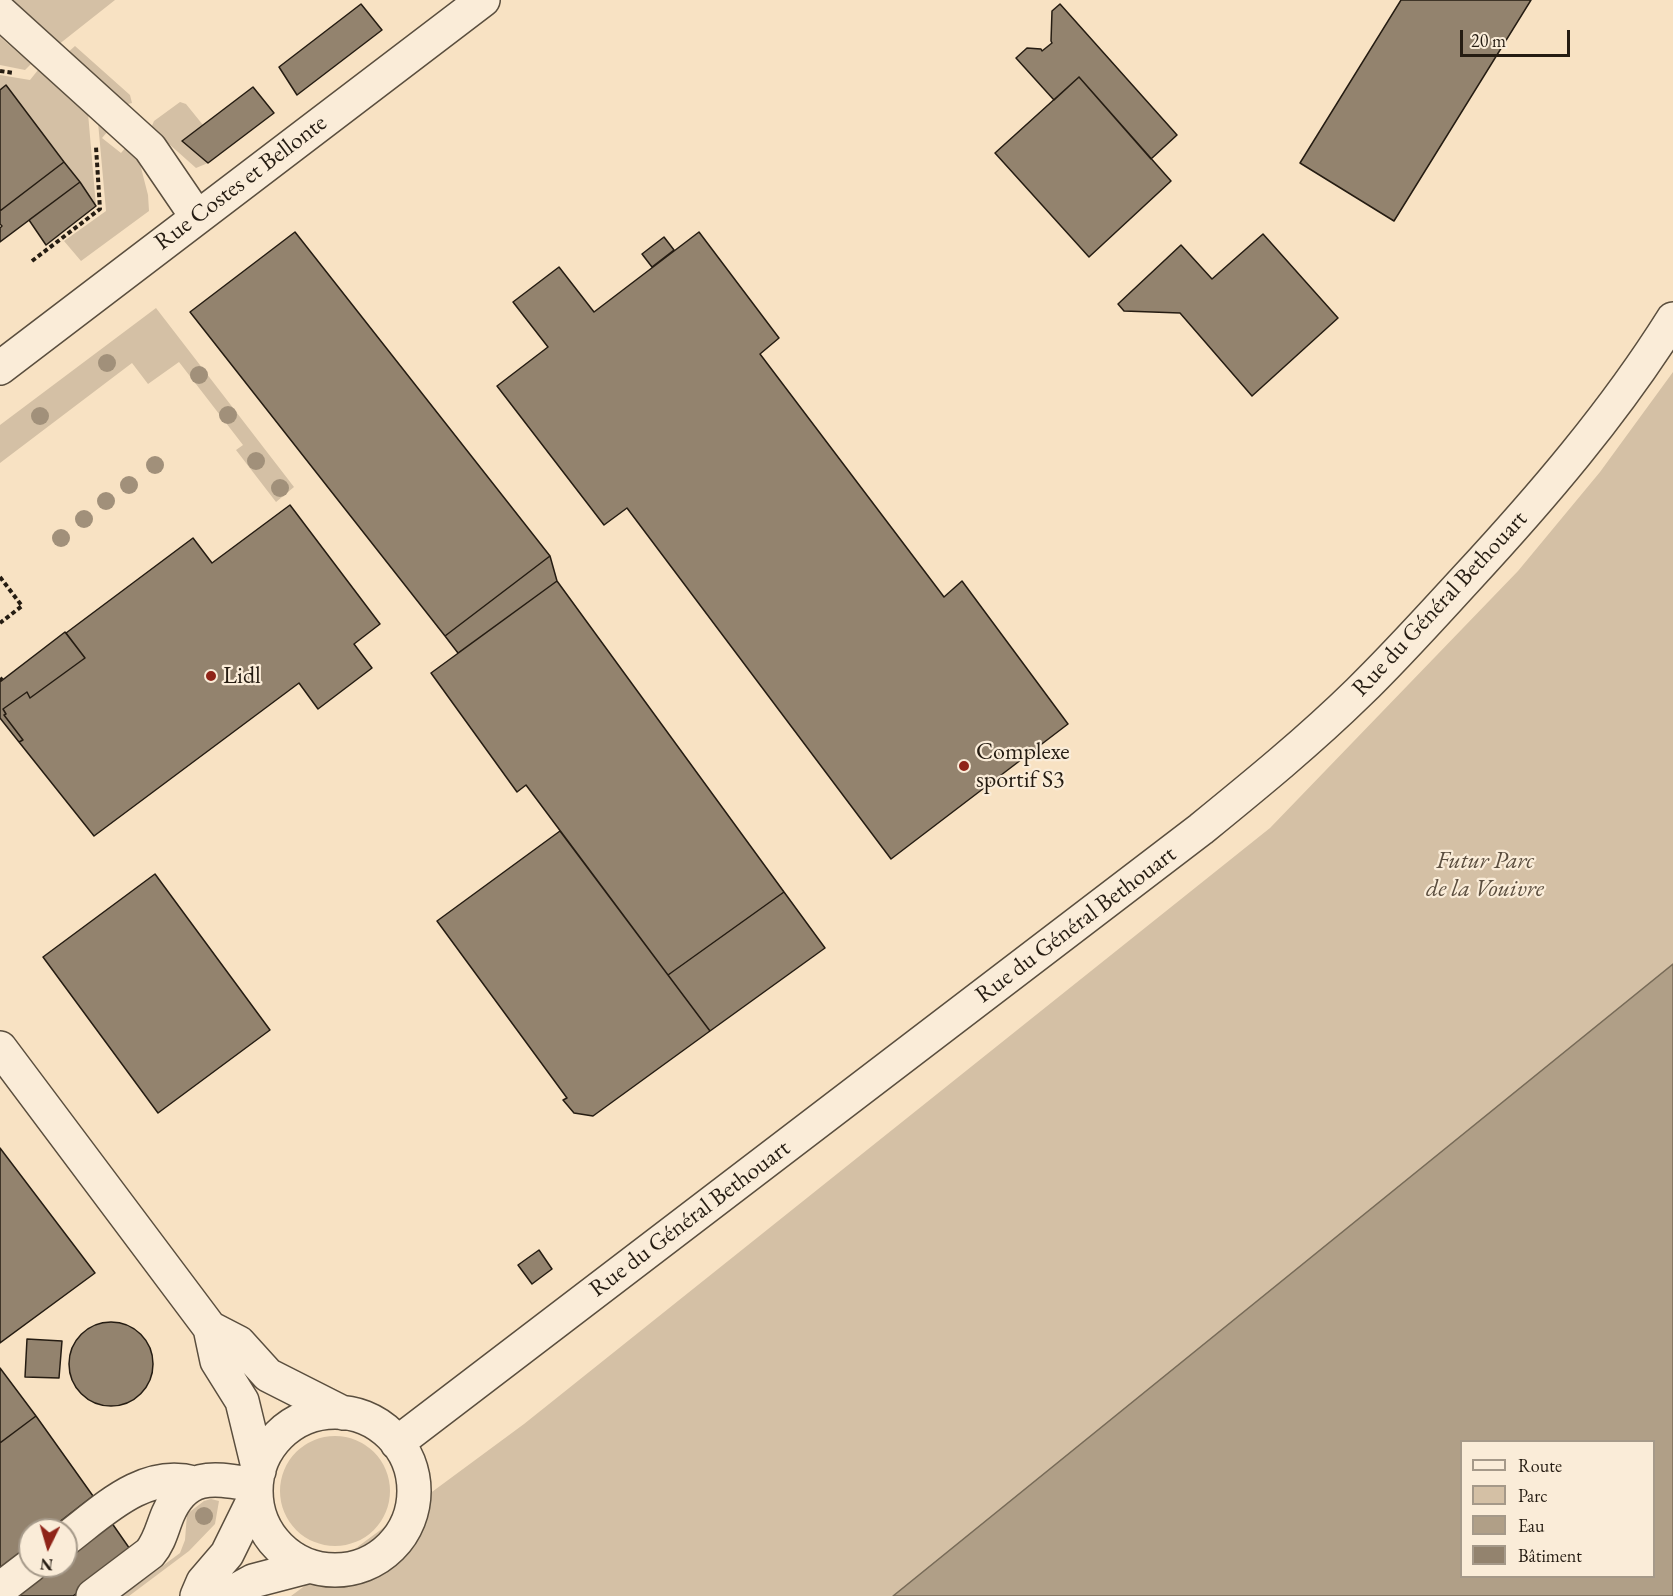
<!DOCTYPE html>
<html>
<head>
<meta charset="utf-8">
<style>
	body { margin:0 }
	#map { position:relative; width:1673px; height:1596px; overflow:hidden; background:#f8e2c3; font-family:"EB Garamond",serif }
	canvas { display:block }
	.legend { position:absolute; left:1460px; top:1440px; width:195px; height:138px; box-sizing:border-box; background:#faecd8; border:2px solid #a59989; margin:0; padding:8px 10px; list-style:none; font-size:18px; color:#251c12 }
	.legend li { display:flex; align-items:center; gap:12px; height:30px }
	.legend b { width:30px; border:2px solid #a59989 }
	.north { position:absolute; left:18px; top:1518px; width:60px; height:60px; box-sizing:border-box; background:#faecd8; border:2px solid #a59989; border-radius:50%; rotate:185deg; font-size:16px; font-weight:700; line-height:24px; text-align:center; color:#251c12 }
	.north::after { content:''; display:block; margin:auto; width:21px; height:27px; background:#8f2418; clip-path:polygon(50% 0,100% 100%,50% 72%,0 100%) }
	.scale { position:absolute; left:1460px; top:30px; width:110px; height:27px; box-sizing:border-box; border:3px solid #251c12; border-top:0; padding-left:8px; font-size:18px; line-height:21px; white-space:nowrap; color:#251c12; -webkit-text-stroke:4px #faecd8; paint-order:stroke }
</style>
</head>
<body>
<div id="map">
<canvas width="1673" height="1596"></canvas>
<ul class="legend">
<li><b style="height:8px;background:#faecd8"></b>Route</li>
<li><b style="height:16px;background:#d4c0a5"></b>Parc</li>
<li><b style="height:16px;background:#b09f87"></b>Eau</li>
<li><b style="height:16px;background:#93836e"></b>Bâtiment</li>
</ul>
<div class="north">N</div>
<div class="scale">20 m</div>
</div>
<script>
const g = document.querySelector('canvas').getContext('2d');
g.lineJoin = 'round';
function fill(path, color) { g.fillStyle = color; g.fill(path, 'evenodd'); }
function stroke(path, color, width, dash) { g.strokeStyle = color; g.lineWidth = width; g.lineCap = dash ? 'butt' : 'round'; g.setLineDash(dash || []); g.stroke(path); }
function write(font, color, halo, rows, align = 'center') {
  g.font = font + ' "EB Garamond",serif'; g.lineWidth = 4.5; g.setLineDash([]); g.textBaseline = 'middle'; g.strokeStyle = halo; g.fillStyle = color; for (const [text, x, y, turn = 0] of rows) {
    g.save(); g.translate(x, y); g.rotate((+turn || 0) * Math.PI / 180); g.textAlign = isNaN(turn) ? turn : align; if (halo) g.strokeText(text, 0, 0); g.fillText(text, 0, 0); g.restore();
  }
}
fill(new Path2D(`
	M9,0H115L58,45Z
	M0,37L31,64L25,70L0,65Z
	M75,46L130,95L132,103L124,105L66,54Z
	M38,70L88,113L96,206L6,85L0,90V75L30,80Z
	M180,102L186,104L203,125L183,141L208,163L196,168L151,128L154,121Z
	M98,122L108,131L102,138L121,153L126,147L138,156L148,195L149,211L81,261L64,241L106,211Z
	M156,308L294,487L276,502L236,450L243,445L179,362L148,384L132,363L0,463V425Z
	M1673,372V964L893,1596H291L524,1424L1270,828L1518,571L1600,472Z
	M280 1491a55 55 0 1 1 110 0a55 55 0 1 1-110 0Z
	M211,1499L219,1501L215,1524L189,1551L129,1596H122L180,1553L185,1540L187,1514L204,1501Z`), '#d4c0a5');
const water = new Path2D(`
	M1673,964V1596H893ZM1462,1442H1654V1576H1462Z`);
fill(water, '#b09f87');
stroke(water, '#786b58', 1.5);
const building = new Path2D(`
	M1401,0H1531L1394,221L1300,163Z
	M361,4L382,30L297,95L279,67Z
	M1060,4L1177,135L1151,159L1079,77L1054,100L1016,58L1027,48L1041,49L1042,51L1052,43L1051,41L1052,11Z
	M1079,77L1171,181L1089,257L995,153Z
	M6,85L64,162L0,211V90Z
	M253,87L274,113L208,163L182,141Z
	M64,162L80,182L0,242V228L2,226L0,224V211Z
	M80,182L96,206L46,245L29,220Z
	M295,232L550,556L445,636L190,312Z
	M699,232L779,338L760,354L944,597L962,581L1068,724L891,859L627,508L604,525L497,386L548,347L513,302L559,267L594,312Z
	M1263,234L1338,318L1252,396L1180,313L1124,311L1118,304L1181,245L1212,279Z
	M664,237L674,250L652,267L642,254Z
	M290,505L380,624L354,644L372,668L318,709L299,683L94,836L19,742L23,740L4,715L6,714L3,709L27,692L30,698L85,658L66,633L193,538L212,563Z
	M550,556L557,581L458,653L445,636Z
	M557,581L784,892L668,975L526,785L517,792L431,673Z
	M65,632L85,658L30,698L27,692L3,709L6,714L4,715L23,740L19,742L0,718V682Z
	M560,831L710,1031L593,1116L574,1113L563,1100L567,1098L437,921Z
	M155,874L270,1030L158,1113L43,957Z
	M784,892L825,948L710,1031L668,975Z
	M0,1148L95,1273L0,1343Z
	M539,1250L552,1269L532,1284L518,1265Z
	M69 1364a42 42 0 1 1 84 0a42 42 0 1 1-84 0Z
	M27,1339L62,1341L59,1378L25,1377Z
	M0,1368L36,1416L0,1443Z
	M36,1416L93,1496L49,1530H30V1545L0,1568V1443Z
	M93,1496L132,1552L73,1596H0V1568L30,1545V1566H66V1530H49Z`);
fill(building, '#93836e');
stroke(building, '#251c12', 1.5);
const minor = new Path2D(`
	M0,12L150,148L197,217
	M0,368L483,0
	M0,1048L210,1328L217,1361L242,1401L259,1471
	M210,1328L239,1343L268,1375L343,1413
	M256 1491a79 79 0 1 1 158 0a79 79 0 1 1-158 0Z
	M397,1443L1201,829C1255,785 1309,741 1359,692C1396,656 1431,617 1466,579C1541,498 1614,413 1673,319
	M66,1539C103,1511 144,1469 194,1483
	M0,1589L30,1566
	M93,1596L150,1553C160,1541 162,1528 168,1514C187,1470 217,1479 256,1485
	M197,1596L203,1582L227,1554L256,1495
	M226,1596L253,1581L310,1566`);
stroke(minor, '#5a4e3e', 36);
stroke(new Path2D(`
	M0,71L14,73
	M32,261L100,209L96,147
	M0,577L22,606L0,623
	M0,678L2,680`), '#251c12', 4, [4.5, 3]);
stroke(minor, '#faecd8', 33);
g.fillStyle = '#a1907a';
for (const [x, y] of [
	[107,363],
	[199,375],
	[228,415],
	[40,416],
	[256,461],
	[155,465],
	[129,485],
	[280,488],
	[106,501],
	[84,519],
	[61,538],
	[204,1516]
]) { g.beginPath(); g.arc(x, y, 9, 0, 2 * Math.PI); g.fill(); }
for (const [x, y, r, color] of [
	[211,676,6,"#8f2418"],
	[964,766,6,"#8f2418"]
]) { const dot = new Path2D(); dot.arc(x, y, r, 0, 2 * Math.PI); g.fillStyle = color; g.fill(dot); stroke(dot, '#faecd8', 2); }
write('24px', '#251c12', '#faecd8', [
	["Rue Costes et Bellonte",241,183,-37],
	["Rue du Général Bethouart",1440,604,-47],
	["Rue du Général Bethouart",1076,925,-37],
	["Rue du Général Bethouart",690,1219,-37]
]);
write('24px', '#251c12', '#faecd8', [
	["Lidl",223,676],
	["Complexe",976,752],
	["sportif S3",976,780]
], 'left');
write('italic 24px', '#5a4d3e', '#faecd8', [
	["Futur Parc",1485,861],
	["de la Vouivre",1485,889]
]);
</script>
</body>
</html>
